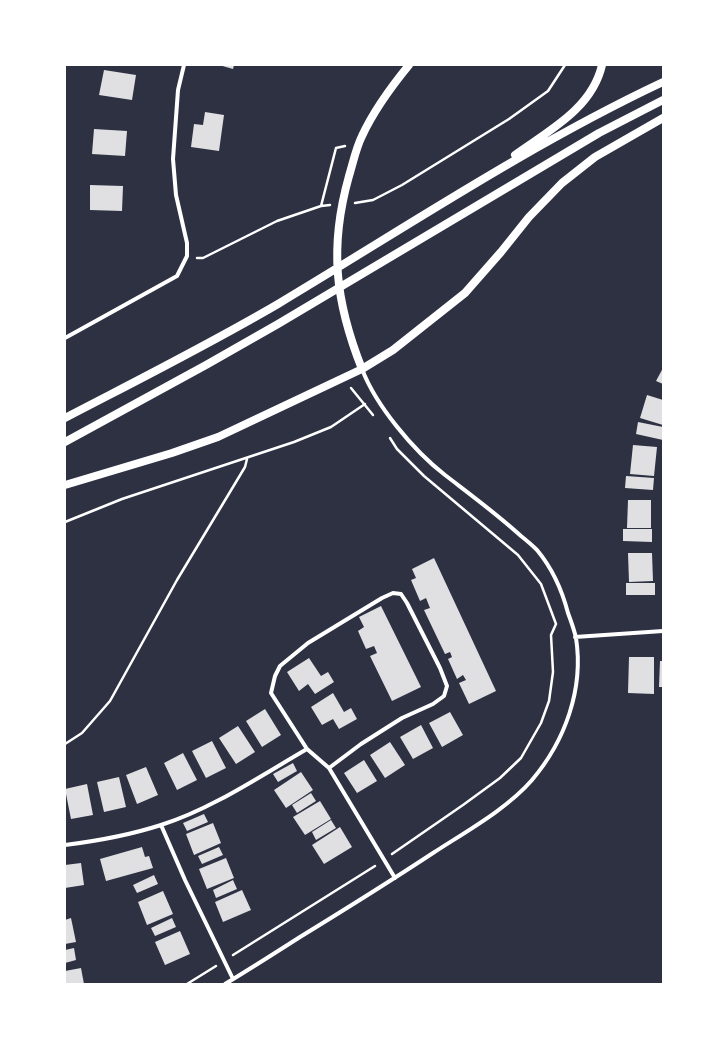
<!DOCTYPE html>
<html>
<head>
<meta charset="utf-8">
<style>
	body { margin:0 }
	#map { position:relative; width:728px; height:1049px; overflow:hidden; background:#2d3142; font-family:Montserrat,sans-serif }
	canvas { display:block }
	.frame { position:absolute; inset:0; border:66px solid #fff; pointer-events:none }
</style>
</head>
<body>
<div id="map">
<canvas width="728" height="1049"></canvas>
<div class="frame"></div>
</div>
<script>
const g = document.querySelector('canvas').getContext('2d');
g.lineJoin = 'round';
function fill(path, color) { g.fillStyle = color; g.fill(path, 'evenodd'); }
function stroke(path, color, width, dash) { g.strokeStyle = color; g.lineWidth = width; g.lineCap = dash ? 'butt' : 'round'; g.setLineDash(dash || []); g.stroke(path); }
fill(new Path2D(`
	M219,65H234L233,69Z
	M104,70L136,75L132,100L99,95Z
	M205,112L224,115L219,151L191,147L194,124L203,125Z
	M94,129L127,131L125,156L92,154Z
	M90,185L123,186L122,211L90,210Z
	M663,368V384L656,381Z
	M647,395L663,400V425L640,418Z
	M638,422L663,427V440L636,434Z
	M633,445L657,447L654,476L630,474Z
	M626,476L654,478L653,490L625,488Z
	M628,500H651V528H627Z
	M623,529H652V542L623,541Z
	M628,553H652L653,581L629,582Z
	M434,558L496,691L469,704L459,683L466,680L463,675L457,679L448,659L452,657L450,652L445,654L424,610L430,608L426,598L420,601L411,580L416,578L412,569Z
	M626,583H655V595H626Z
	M381,606L421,687L392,701L370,656L377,653L374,646L366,649L358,631L364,627L359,617Z
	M629,657H654V694L628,693Z
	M309,658L321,676L328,672L334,682L315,694L308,684L299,691L287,672Z
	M660,661H663V687H659Z
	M333,693L344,712L351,708L357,719L339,729L333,719L322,725L311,707Z
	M265,709L281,735L262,747L246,721Z
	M450,712L463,735L442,747L429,723Z
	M421,725L433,748L413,759L400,737Z
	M238,726L255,752L236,764L219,738Z
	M212,741L226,768L206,778L192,751Z
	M390,742L405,765L385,778L370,755Z
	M183,753L197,780L177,790L164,763Z
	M364,760L377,781L357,793L344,773Z
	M293,763L297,771L278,782L273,774Z
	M146,767L158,795L137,804L126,775Z
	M301,772L313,790L286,808L274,790Z
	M119,777L126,807L104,812L97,782Z
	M87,784L93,815L71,819L65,789Z
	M311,793L316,801L297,813L292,805Z
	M320,801L331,819L305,835L293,817Z
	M204,814L208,822L187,831L183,823Z
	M331,820L336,828L316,840L312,832Z
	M213,823L221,843L194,855L186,834Z
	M340,827L352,847L324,864L312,845Z
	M142,847L145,857L149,856L153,868L106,881L100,859Z
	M219,847L223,855L202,864L198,856Z
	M226,858L234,878L207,889L199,869Z
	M81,863L84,885L65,888V865Z
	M154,875L158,884L137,893L133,885Z
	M233,880L237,889L216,898L213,890Z
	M242,890L251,910L223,922L215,902Z
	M163,891L173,914L147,925L138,902Z
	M71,918L76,942L65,944V920Z
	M172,918L176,927L155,936L151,928Z
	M180,931L190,954L165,965L155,942Z
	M74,948L76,960L65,963V950Z
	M81,968L84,984H65V971Z`), '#e0e0e3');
stroke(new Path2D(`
	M355,203L373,200L402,185L509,119L548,91L565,65
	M321,206L336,148L345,146
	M197,258H203L277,221L321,206L330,205
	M351,388L373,415
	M390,438L397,449L424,476L518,555L541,584L556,624L551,635L553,672L549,701L541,723L521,758L500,778L463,805L392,854
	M65,522L122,499L294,442L331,427L365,404
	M65,744L82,733L110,701L177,580L245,467L247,459
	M233,955L375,866
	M187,984L216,966`), '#fff', 2.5);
stroke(new Path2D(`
	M65,338L177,276L187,256V243L176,195L173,159L178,90L184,65
	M575,637L663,631
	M329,768L307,749L271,693L275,676L280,666L308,643L382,598L393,593L401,594L407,603L440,668L447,686L444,696L433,704L402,718L361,744L329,768L395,878
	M161,825L185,880L233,979
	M65,845C97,841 130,835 161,825C210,810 262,775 307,749
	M225,984C250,969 275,953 300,937C344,910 389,882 433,853C465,832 507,809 532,780C565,741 584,689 576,638C574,629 571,621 568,613C562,590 552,568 537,550C532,545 526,540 521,536C497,514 471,495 445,475C414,451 376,406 362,369`), '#fff', 4);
stroke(new Path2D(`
	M515,155C548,131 592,109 602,65
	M362,369C335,301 329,247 349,176C353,163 356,148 362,136C374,110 391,87 409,65
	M65,418C136,381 208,345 278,304C405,228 529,145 663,82
	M65,442L206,365L278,324L599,133L663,100
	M65,485L172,453L218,437L362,369L393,350L465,293L501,252L529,217L562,183L595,157L663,118`), '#fff', 8);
</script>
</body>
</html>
